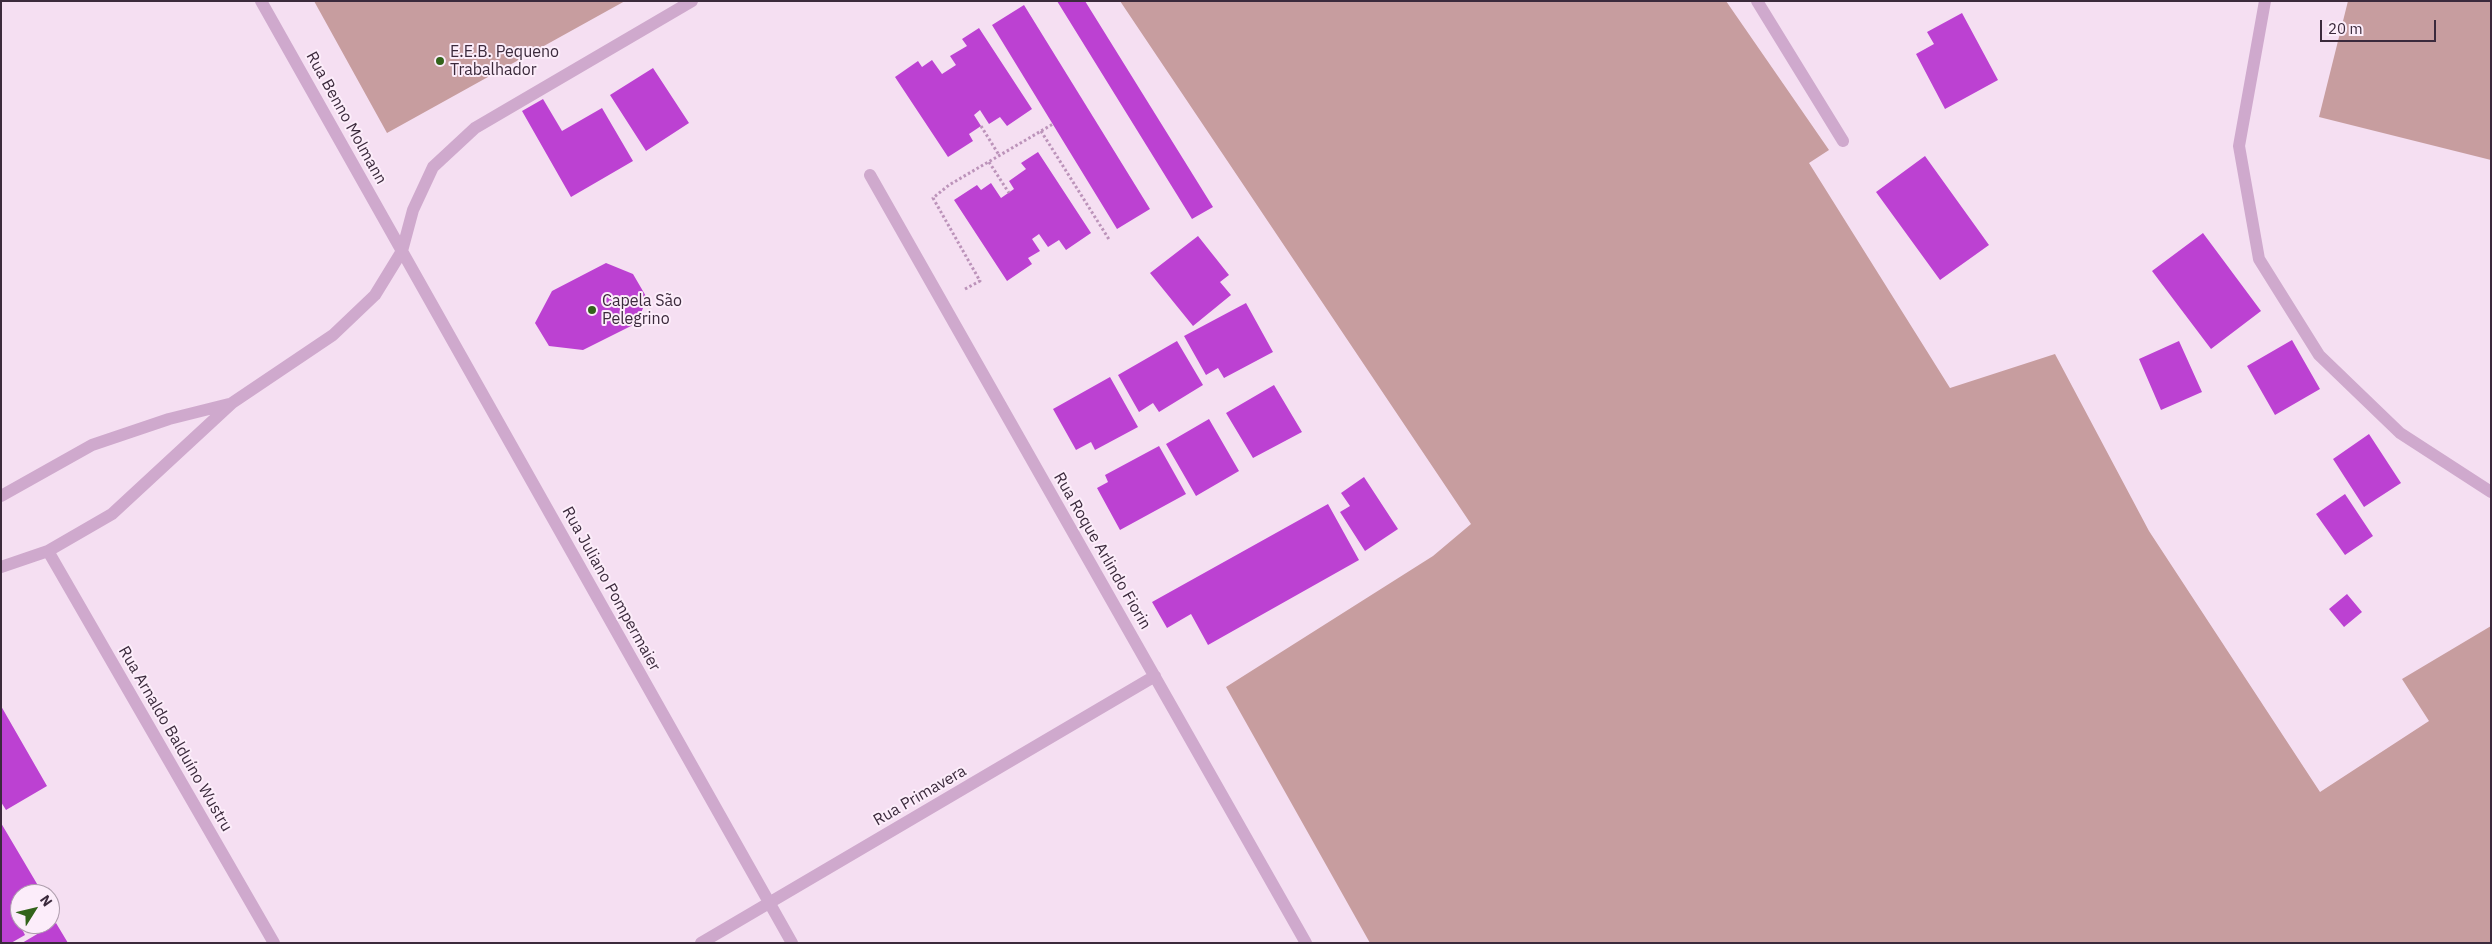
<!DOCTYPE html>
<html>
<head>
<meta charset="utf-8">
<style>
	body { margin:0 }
	#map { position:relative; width:2492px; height:944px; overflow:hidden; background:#f5dff2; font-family:"IBM Plex Sans",sans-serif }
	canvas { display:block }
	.frame { position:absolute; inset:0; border:2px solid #3b2a3c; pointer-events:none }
	.north { position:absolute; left:10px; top:884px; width:50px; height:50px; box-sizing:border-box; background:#fcedfa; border:1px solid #af9fae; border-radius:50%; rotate:54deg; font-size:14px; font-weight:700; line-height:20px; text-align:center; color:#3b2a3c }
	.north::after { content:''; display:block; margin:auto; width:18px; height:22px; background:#32631a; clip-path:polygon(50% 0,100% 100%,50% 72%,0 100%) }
	.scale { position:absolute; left:2320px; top:20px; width:116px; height:22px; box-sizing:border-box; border:2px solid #3b2a3c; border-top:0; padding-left:6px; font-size:15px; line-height:18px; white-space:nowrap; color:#3b2a3c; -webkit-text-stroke:4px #fcedfa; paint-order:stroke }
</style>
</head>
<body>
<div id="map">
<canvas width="2492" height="944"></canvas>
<div class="frame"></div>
<div class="north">N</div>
<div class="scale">20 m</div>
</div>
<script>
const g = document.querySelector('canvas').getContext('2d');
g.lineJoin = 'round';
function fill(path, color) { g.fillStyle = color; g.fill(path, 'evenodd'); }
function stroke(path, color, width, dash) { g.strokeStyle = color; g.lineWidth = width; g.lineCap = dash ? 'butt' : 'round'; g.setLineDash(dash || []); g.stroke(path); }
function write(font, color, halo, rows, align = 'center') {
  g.font = font + ' "IBM Plex Sans",sans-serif'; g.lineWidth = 4; g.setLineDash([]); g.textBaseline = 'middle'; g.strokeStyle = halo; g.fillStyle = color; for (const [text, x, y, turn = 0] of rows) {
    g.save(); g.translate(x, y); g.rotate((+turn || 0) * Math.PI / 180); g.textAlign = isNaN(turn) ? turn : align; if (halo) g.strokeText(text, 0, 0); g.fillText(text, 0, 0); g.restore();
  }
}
fill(new Path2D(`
	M314,1H625L387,133Z
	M1120,1H1726L1829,150L1809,163L1950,388L2055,354L2149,531L2320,792L2429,721L2402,679L2491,626V943H1370L1226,687L1433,556L1471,524Z
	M2348,1H2491V160L2319,117Z`), '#c79d9f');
fill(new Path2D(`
	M1057,1H1085L1213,207L1192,219Z
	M1024,5L1150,209L1117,229L992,25Z
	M1962,13L1998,80L1945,109L1916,54L1934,44L1927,32Z
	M979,28L1032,109L1007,126L1000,117L989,124L980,110L974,115L981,126L969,134L973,141L948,157L895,77L918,61L922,67L932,60L942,74L956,65L950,56L967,46L962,39Z
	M653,68L689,123L646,151L610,95Z
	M543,99L562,131L602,108L633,161L571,197L522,111Z
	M1038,152L1091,233L1066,250L1059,240L1048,247L1039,234L1032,239L1040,251L1028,258L1032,264L1007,281L954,200L977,185L981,190L991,183L1001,198L1014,189L1009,181L1026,169L1021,163Z
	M1925,156L1989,245L1940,280L1876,192Z
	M2203,233L2261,311L2211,349L2152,271Z
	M1198,236L1229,275L1220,282L1231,295L1193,326L1150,273Z
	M606,263L633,274L647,298L637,323L583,350L549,346L535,323L552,291Z
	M1246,303L1273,352L1224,378L1218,368L1206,375L1184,336Z
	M2292,340L2320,389L2275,415L2247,366Z
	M1177,341L1203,385L1159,412L1153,403L1139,412L1118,375Z
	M2179,341L2202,392L2161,410L2139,359Z
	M1110,377L1138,427L1095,450L1091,442L1076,450L1053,409Z
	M1274,385L1302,432L1253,458L1226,413Z
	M1209,419L1239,471L1196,496L1166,444Z
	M2369,434L2401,483L2364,507L2333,459Z
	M1159,446L1186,494L1120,530L1097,488L1108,482L1105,475Z
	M1364,477L1398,529L1365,551L1340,512L1350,506L1341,493Z
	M2345,494L2373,536L2345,555L2316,514Z
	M1328,504L1359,560L1208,645L1191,614L1167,628L1152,602Z
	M2347,594L2362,612L2344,627L2329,609Z
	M1,706L47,786L6,810L1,802Z
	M1,823L43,894H20V918L17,919L25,935L11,943H1Z
	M56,923L68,943H22Z`), '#bc41d2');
stroke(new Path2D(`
	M981,126L999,155
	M1041,131L1110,241
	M989,162L1009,193
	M965,289L980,281L933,198L949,185L1053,124`), '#bc93ba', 3, [2.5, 2.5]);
stroke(new Path2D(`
	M261,1L792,943
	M1757,1L1843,141
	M2265,1L2239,146L2259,259L2319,355L2400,433L2491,492
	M870,175L1306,943
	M1,496L92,445L169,419L229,404
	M48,551L274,943
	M1,567L48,551L112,514L232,403L333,335L375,295L402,251L413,210L433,167L475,128L692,1
	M701,943L1155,676`), '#cfa9cd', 12);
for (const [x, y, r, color] of [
	[440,61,5,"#32631a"],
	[592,310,5,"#32631a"]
]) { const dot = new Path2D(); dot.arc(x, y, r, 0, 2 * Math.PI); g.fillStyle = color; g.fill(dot); stroke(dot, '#fcedfa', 2); }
write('16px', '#3b2a3c', '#fcedfa', [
	["E.E.B. Pequeno",450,52],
	["Trabalhador",450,70],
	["Capela São",602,301],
	["Pelegrino",602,319]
], 'left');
write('16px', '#3b2a3c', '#fcedfa', [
	["Rua Benno Molmann",346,118,61],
	["Rua Roque Arlindo Fiorin",1102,551,60],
	["Rua Juliano Pompermaier",611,589,61],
	["Rua Arnaldo Balduíno Wustru",175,739,60],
	["Rua Primavera",920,796,-30]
]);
</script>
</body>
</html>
